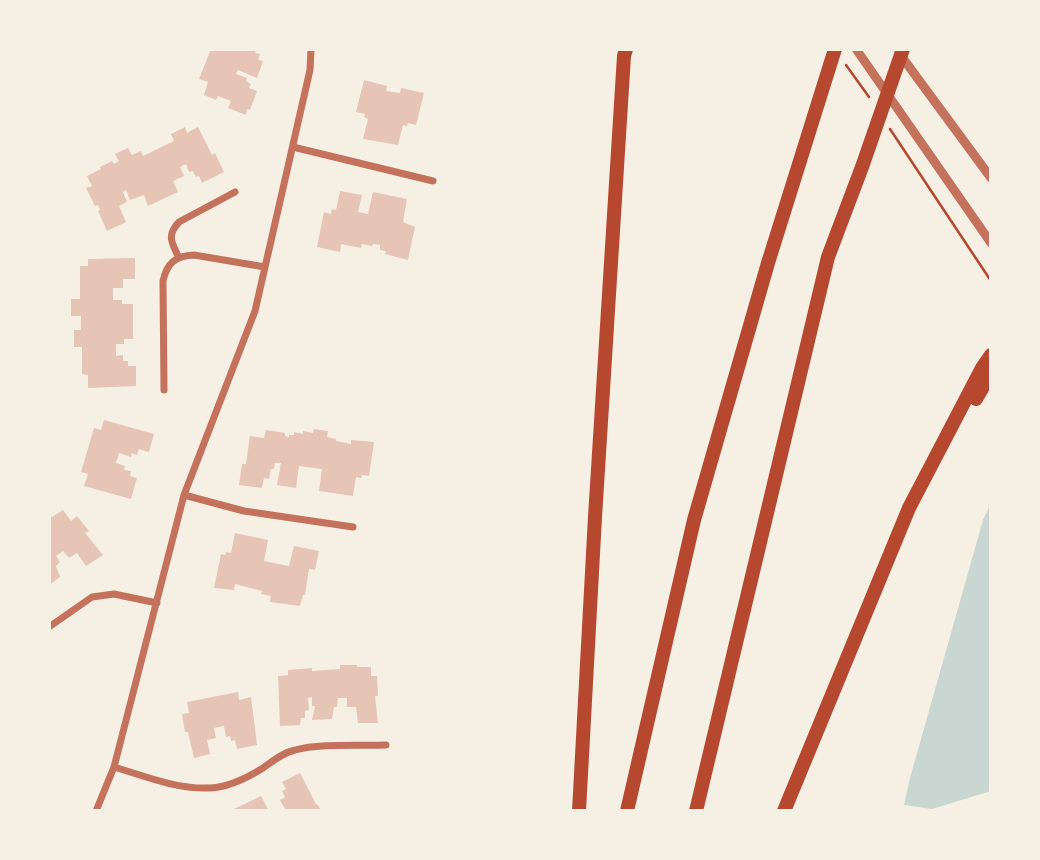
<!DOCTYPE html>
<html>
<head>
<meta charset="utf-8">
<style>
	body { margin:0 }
	#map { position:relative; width:1040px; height:860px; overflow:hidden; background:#f6efe4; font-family:Barlow,sans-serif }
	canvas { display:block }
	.frame { position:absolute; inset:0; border:51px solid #f6efe4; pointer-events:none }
</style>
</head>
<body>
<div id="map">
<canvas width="1040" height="860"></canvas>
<div class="frame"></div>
</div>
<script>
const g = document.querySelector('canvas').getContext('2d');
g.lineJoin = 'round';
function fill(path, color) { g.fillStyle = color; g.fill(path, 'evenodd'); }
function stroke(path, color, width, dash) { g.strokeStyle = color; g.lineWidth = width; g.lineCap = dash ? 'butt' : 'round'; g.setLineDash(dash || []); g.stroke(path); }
fill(new Path2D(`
	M991,503V791L932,809L904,805L910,778L983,520Z`), '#c9d6d2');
fill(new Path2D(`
	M211,49H257L255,53L260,54L258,60L263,61L257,78L238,70L236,74L247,78L246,81L251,84L249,88L257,91L250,110L247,109L246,115L228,108L231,101L218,96L216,100L204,95L208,82L199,79Z
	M364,80L387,86L386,91L400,93L401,88L424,93L416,125L408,123L407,126L403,125L398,145L363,139L368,119L364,117L365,114L356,112Z
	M185,127L187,133L198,127L212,155L215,153L224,172L202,183L199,176L196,177L193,171L189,172L186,164L180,167L184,176L173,181L178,192L148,206L144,195L130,200L126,190L123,192L127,202L119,206L126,222L107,231L98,211L100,210L98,205L95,206L86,188L92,186L87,176L101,169L100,167L112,161L114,164L119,161L115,154L128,148L132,155L141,151L143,156L174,141L171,134Z
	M340,191L362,195L358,212L368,214L373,192L407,199L403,222L415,227L408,260L385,254L386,251L380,250V245L373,244L372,246L362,244L361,248L341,244L340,252L317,247L324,212L331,214L332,209L336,210Z
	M135,258V279H123V288H113V300H122V304H133V339H124V344H116V356L123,355V361H128V366H136V386L88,388V375L82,374V347H74V330H81V316H71V299H80V266H88V259Z
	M104,420L154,434L149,452L139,449L137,455L132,453L131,457L119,453L116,463L125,466L124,470L131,471L130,476L137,478L131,499L84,486L88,474L81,472L94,428L101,430Z
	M314,429L328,431L327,437L336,439V441L351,444V440L374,442L369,476L362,475L361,478L356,477L353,496L319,491L322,469L299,466L296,488L277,485L281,463H275L274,469H271L269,479L264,478L262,488L239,485L242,464H246L250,436L264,438L266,430L285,433V436L289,437V435H294V432L303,434V431L313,433Z
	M63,510L71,521L77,516L89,531L85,533L103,555L86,566L77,553L69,558L63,551L56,556L60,562L56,566L60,577L49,585V514L52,517Z
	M235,533L268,540L264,561L289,566L294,546L319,551L315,570L309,569L305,595H303L300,606L270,602L271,596L261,594L262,591L235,584L234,590L214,588L221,554L225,555L226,552L231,553Z
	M340,665H357V667H371V676H377L378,696H375L378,723H358L356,707H347V698H338L337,707H334L332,719L312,720L315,706H312V697L308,698L309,710L305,711V718H301L300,725L280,726L278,676L288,675V670L312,668V671L340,669Z
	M238,692L239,700L251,697L257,745L237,749L235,740L231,741L230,736L226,737L224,726L214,728L216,738L207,740L210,754L194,758L188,732H185L182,714L189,713L187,702Z
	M300,773L316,804L318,805L321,811H286L280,800L285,797L282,791L286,789L282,782Z
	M261,796L269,811H230Z`), '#e6c5b7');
stroke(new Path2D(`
	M846,65L869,97
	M890,129L991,281`), '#b5482f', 2.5);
stroke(new Path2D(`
	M293,147L433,181
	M179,258C172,243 166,236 179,222L235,192
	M164,390L163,281C167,263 175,256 194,255L265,267
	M184,495L244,511L353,527
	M49,627L92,597L114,594L157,603
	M114,767C144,776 176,789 208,788C227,788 247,778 263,768C273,761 282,753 295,750C319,743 360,746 386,745
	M96,811L114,767L184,495L255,311L310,70L311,49`), '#c5725c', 7);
stroke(new Path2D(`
	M856,49L991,243
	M899,53L991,178`), '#c5725c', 9);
stroke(new Path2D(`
	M976,399L991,373
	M579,811L595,517L624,56L626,49
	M627,811L694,520L768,263L835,49
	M696,811L828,257L862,167L903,49
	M784,811L909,508L982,368L991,355`), '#b5482f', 14);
</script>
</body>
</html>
